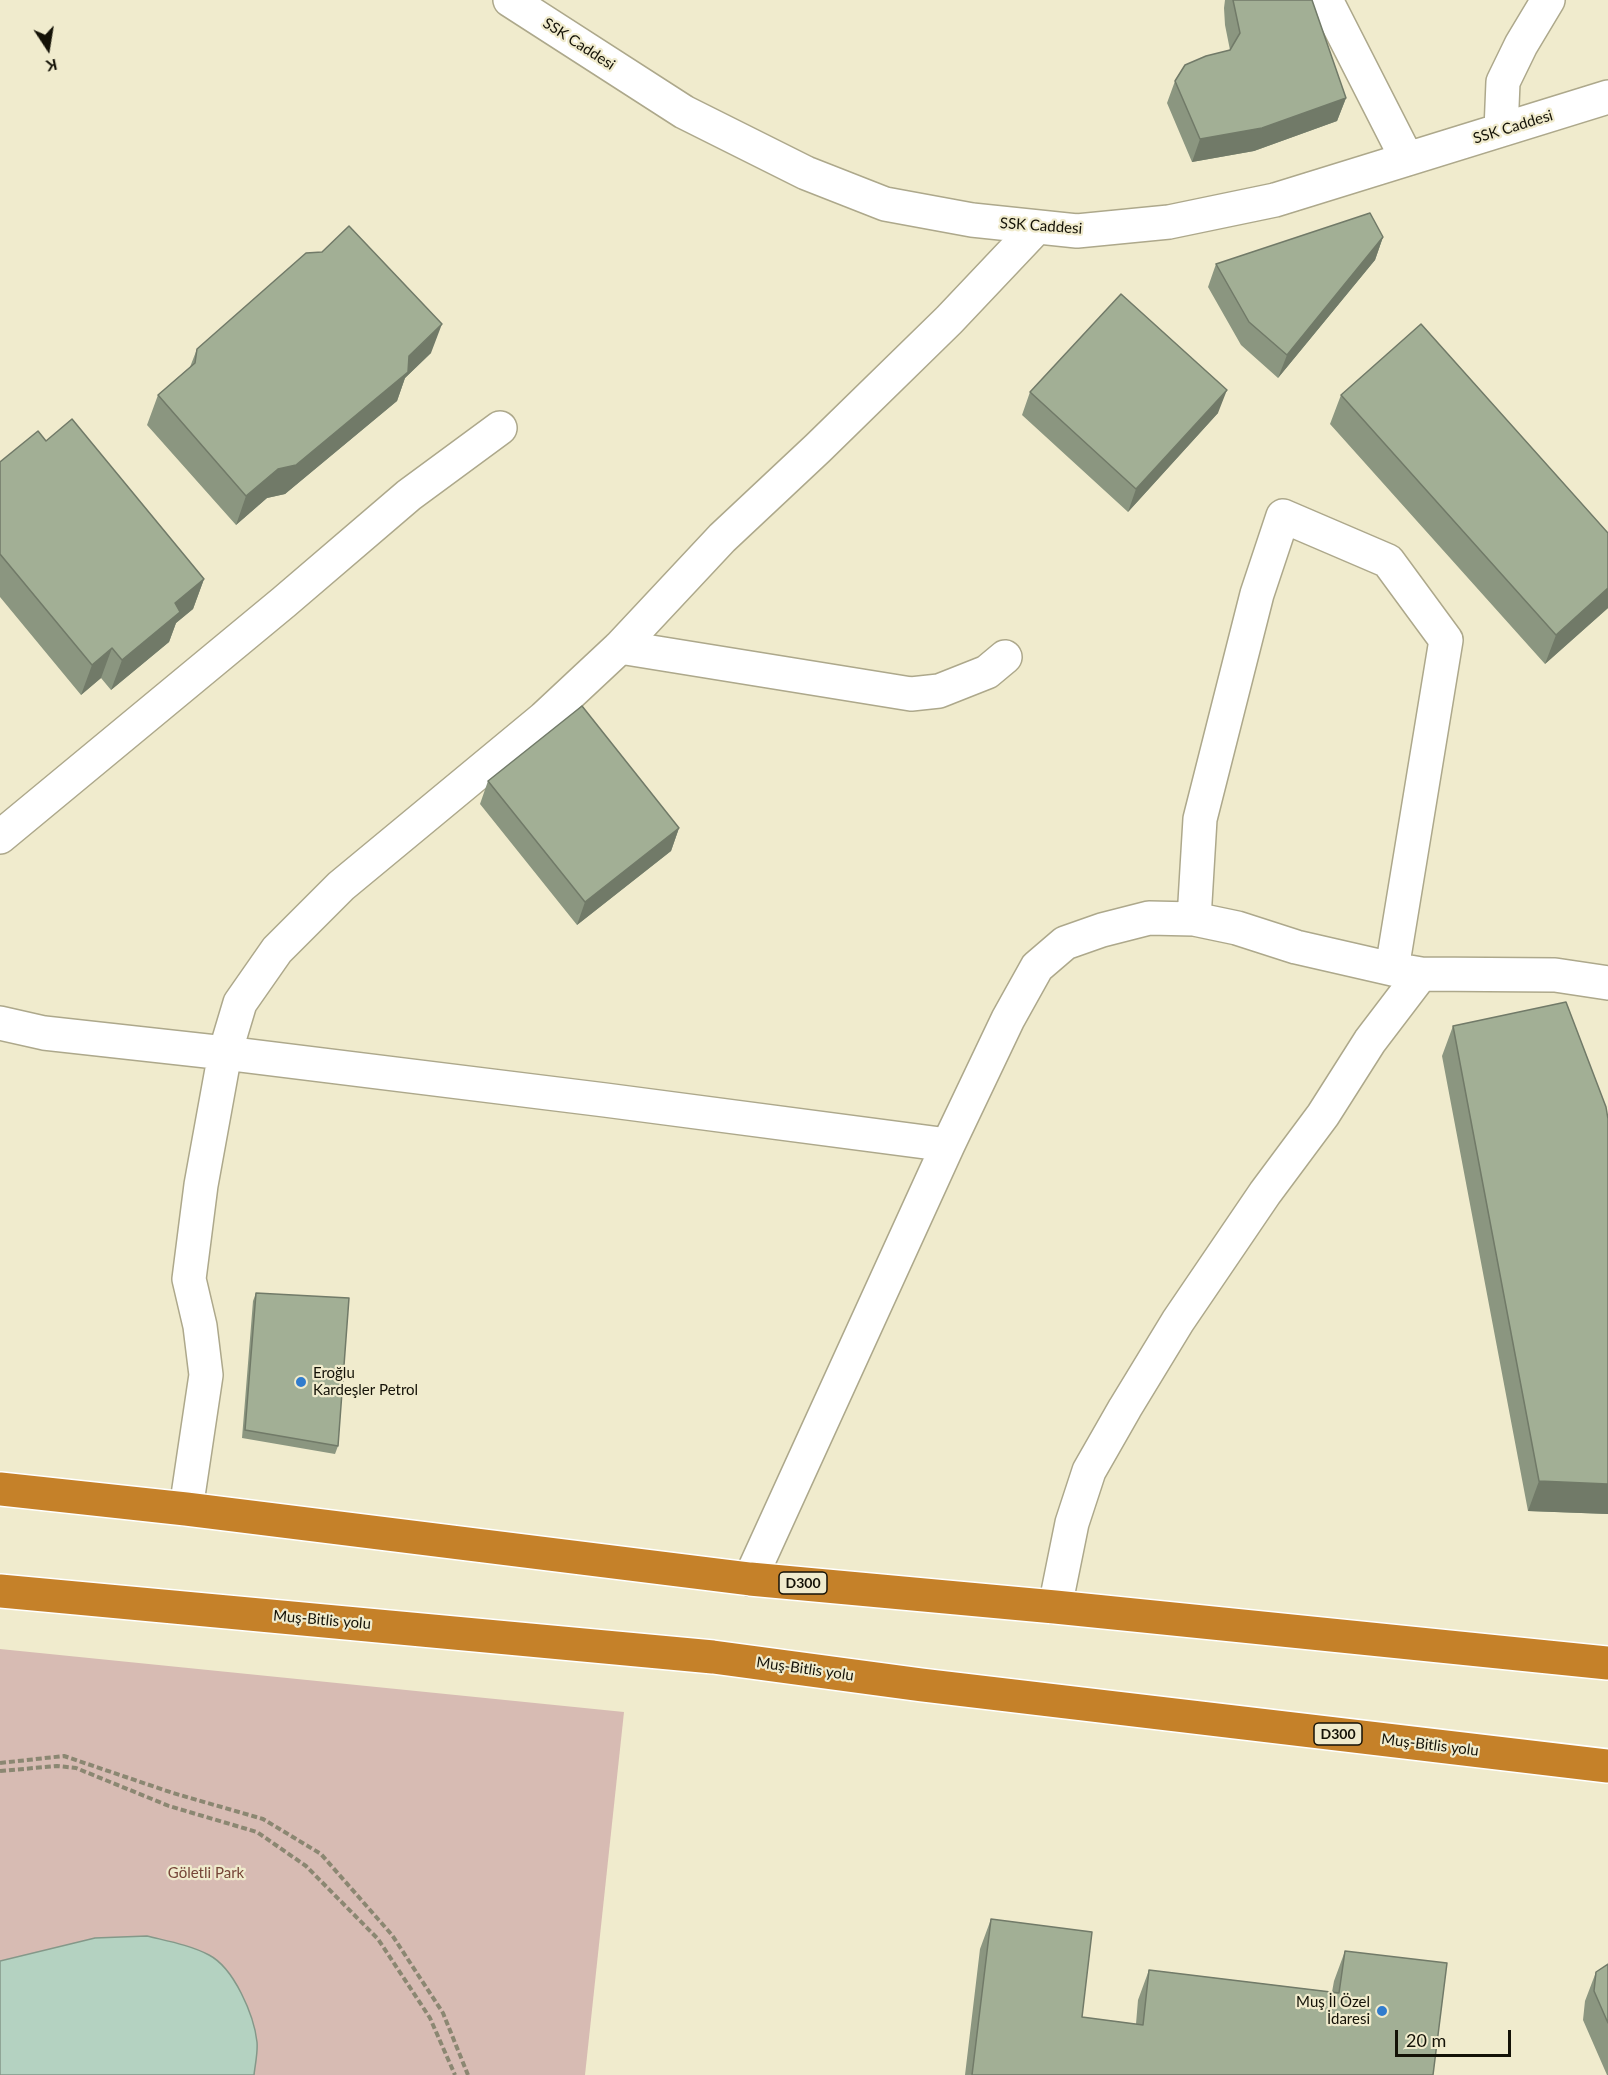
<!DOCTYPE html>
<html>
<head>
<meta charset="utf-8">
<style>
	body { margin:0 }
	#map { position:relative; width:1608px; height:2075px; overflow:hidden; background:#f0ebcd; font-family:Lato,sans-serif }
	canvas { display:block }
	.north { position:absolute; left:18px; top:18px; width:60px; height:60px; -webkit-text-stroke:4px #f0ebcd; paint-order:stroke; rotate:168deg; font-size:16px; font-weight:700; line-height:24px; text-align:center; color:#141207 }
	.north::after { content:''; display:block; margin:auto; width:21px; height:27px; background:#141207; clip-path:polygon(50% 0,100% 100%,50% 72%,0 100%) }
	.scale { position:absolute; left:1395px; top:2030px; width:116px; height:27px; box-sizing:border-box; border:3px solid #141207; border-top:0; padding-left:8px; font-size:18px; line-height:21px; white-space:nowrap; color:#141207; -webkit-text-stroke:4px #f0ebcd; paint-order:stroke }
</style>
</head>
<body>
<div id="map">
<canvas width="1608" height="2075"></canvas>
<div class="north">K</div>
<div class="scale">20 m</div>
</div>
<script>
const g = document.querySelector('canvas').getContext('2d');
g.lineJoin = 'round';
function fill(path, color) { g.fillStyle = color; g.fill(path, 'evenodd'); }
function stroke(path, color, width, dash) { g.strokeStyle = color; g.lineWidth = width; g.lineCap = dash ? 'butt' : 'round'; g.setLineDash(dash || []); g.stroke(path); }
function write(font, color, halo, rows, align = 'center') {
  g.font = font + ' Lato,sans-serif'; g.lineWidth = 4.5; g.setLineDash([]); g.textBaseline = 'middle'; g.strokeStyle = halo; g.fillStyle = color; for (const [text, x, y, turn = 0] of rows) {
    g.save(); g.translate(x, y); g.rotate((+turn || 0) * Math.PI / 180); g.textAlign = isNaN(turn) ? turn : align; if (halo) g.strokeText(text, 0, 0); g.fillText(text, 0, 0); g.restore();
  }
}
fill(new Path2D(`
	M0,1649L624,1712L585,2075H0Z`), '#d7bbb3');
const water = new Path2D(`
	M147,1936C167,1941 190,1945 209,1955C234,1968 254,2015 257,2042C258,2053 255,2065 254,2075H0V1961L95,1938Z`);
fill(water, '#b4d2c1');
stroke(water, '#849889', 1.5);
const minor = new Path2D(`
	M510,0L684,112L806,173L885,204L972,220L1077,231L1169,222L1275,200L1608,97
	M1326,0L1407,159
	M1501,130L1503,82L1521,45L1548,0
	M620,647L911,694L939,691L987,672L1005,657
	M0,837L284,602L409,495L500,428
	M1194,919L1200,819L1257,594L1283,516L1388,561L1446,640L1392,969
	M0,1023L44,1033L225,1053L605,1100L948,1145
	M186,1509L206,1375L200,1326L189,1279L201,1185L225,1053L240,1003L277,950L341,886L544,718L620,647L722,538L818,448L949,320L1037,227
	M750,1579L948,1145L1008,1019L1037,967L1065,943L1102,930L1149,918L1194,919L1237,928L1296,947L1392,969L1421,974L1555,975L1608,983
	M1055,1607L1072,1523L1089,1471L1125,1408L1178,1321L1265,1193L1323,1115L1370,1041L1421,974`);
const highway = new Path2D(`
	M0,1489L186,1509L750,1579L1055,1607L1608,1663
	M0,1591L713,1657L922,1685L1608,1766`);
stroke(minor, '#ada88b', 36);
stroke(highway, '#fff', 36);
stroke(new Path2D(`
	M0,1763L64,1756L173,1793L263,1819L321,1854L392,1935L443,2013L468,2075
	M0,1771L57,1766L76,1768L169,1806L257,1832L306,1866L378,1939L430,2018L455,2075`), '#8b8772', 4, [6, 3]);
stroke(minor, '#fff', 33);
stroke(highway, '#c58129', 33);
fill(new Path2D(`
	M1225,0H1312L1346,98L1337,121L1254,151L1192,162L1167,103L1175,81L1230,50L1225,25L1224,8Z
	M1383,237L1375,260L1278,378L1241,345L1208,287L1216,264Z
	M197,349L431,353L405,378L397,401L285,494L267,498L236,525L147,425L158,395L190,367Z
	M1030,392L1218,413L1128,512L1022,415Z
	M1341,395L1608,533V608L1545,664L1330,424Z
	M46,441L204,579L193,609L176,623L169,642L111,690L101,678L81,695L0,597V462Z
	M488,781L679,828L671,851L577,925L480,804Z
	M1453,1026L1608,1514L1528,1511L1442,1056Z
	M256,1293L338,1446L335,1454L242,1438L253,1301Z
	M991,1919L1082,2017L1136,2024L1138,2000L1149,1970L1332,1992L1334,1981L1345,1951L1433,2075H965L980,1949Z
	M1608,1964V2075H1607L1583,2020L1585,2001L1596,1972Z`), '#8b9680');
fill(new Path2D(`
	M1346,98L1337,121L1254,151L1192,162L1200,139Z
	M1383,237L1375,260L1278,378L1287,355Z
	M442,324L431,353L405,378L397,401L285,494L267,498L236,525L246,496L409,356Z
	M1227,390L1218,413L1128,512L1136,489Z
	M204,579L193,609L176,623L169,642L111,690L122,660L175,603Z
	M1608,588V608L1545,664L1556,635Z
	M112,648L101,678L81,695L92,665Z
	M679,828L671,851L577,925L585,902Z
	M1539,1481L1608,1484V1514L1528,1511Z`), '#717a68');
const building = new Path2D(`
	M1233,0H1312L1346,98L1262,128L1200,139L1175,81L1185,65L1206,56L1230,50L1240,33Z
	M1370,213L1383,237L1287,355L1249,322L1216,264Z
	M349,226L442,324L409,356L408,372L296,465L278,469L246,496L158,395L195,363L197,349L306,253L322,252Z
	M1121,294L1227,390L1136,489L1030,392Z
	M1421,324L1608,533V588L1556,635L1341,395Z
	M72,419L204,579L175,603L180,612L122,660L112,648L92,665L0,554V462L38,431L46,441Z
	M582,706L679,828L585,902L488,781Z
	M1566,1002L1606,1107L1608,1119V1484L1539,1481L1453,1026Z
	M256,1293L349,1298L338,1446L245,1430Z
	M991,1919L1092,1932L1082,2017L1143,2025L1149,1970L1339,1993L1345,1951L1447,1963L1433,2075H972Z
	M1608,1964V2023L1594,1991L1596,1972Z`);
fill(building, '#a2af95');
stroke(building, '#717a68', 1.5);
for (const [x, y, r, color] of [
	[301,1382,6,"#317ccd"],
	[1382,2011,6,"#317ccd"]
]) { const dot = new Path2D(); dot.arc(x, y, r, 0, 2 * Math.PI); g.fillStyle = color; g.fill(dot); stroke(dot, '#f0ebcd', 2); }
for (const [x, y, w] of [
	[803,1583,48],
	[1338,1734,48]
]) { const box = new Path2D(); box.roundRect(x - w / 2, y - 11, w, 22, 4.5); g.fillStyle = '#f0ebcd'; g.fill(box); stroke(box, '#141207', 1.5); }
write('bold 14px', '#141207', null, [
	["D300",803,1583],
	["D300",1338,1734]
]);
write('15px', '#141207', '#f0ebcd', [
	["SSK Caddesi",579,44,33],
	["SSK Caddesi",1513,127,-17],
	["SSK Caddesi",1041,226,4],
	["Muş-Bitlis yolu",322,1620,5],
	["Muş-Bitlis yolu",805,1669,8],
	["Muş-Bitlis yolu",1430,1745,7]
]);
write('15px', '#141207', '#f0ebcd', [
	["Eroğlu",313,1373],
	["Kardeşler Petrol",313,1390],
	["Muş İl Özel",1370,2002,"right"],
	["İdaresi",1370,2019,"right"]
], 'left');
write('15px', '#764638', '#f0ebcd', [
	["Göletli Park",206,1873]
]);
</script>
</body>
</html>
